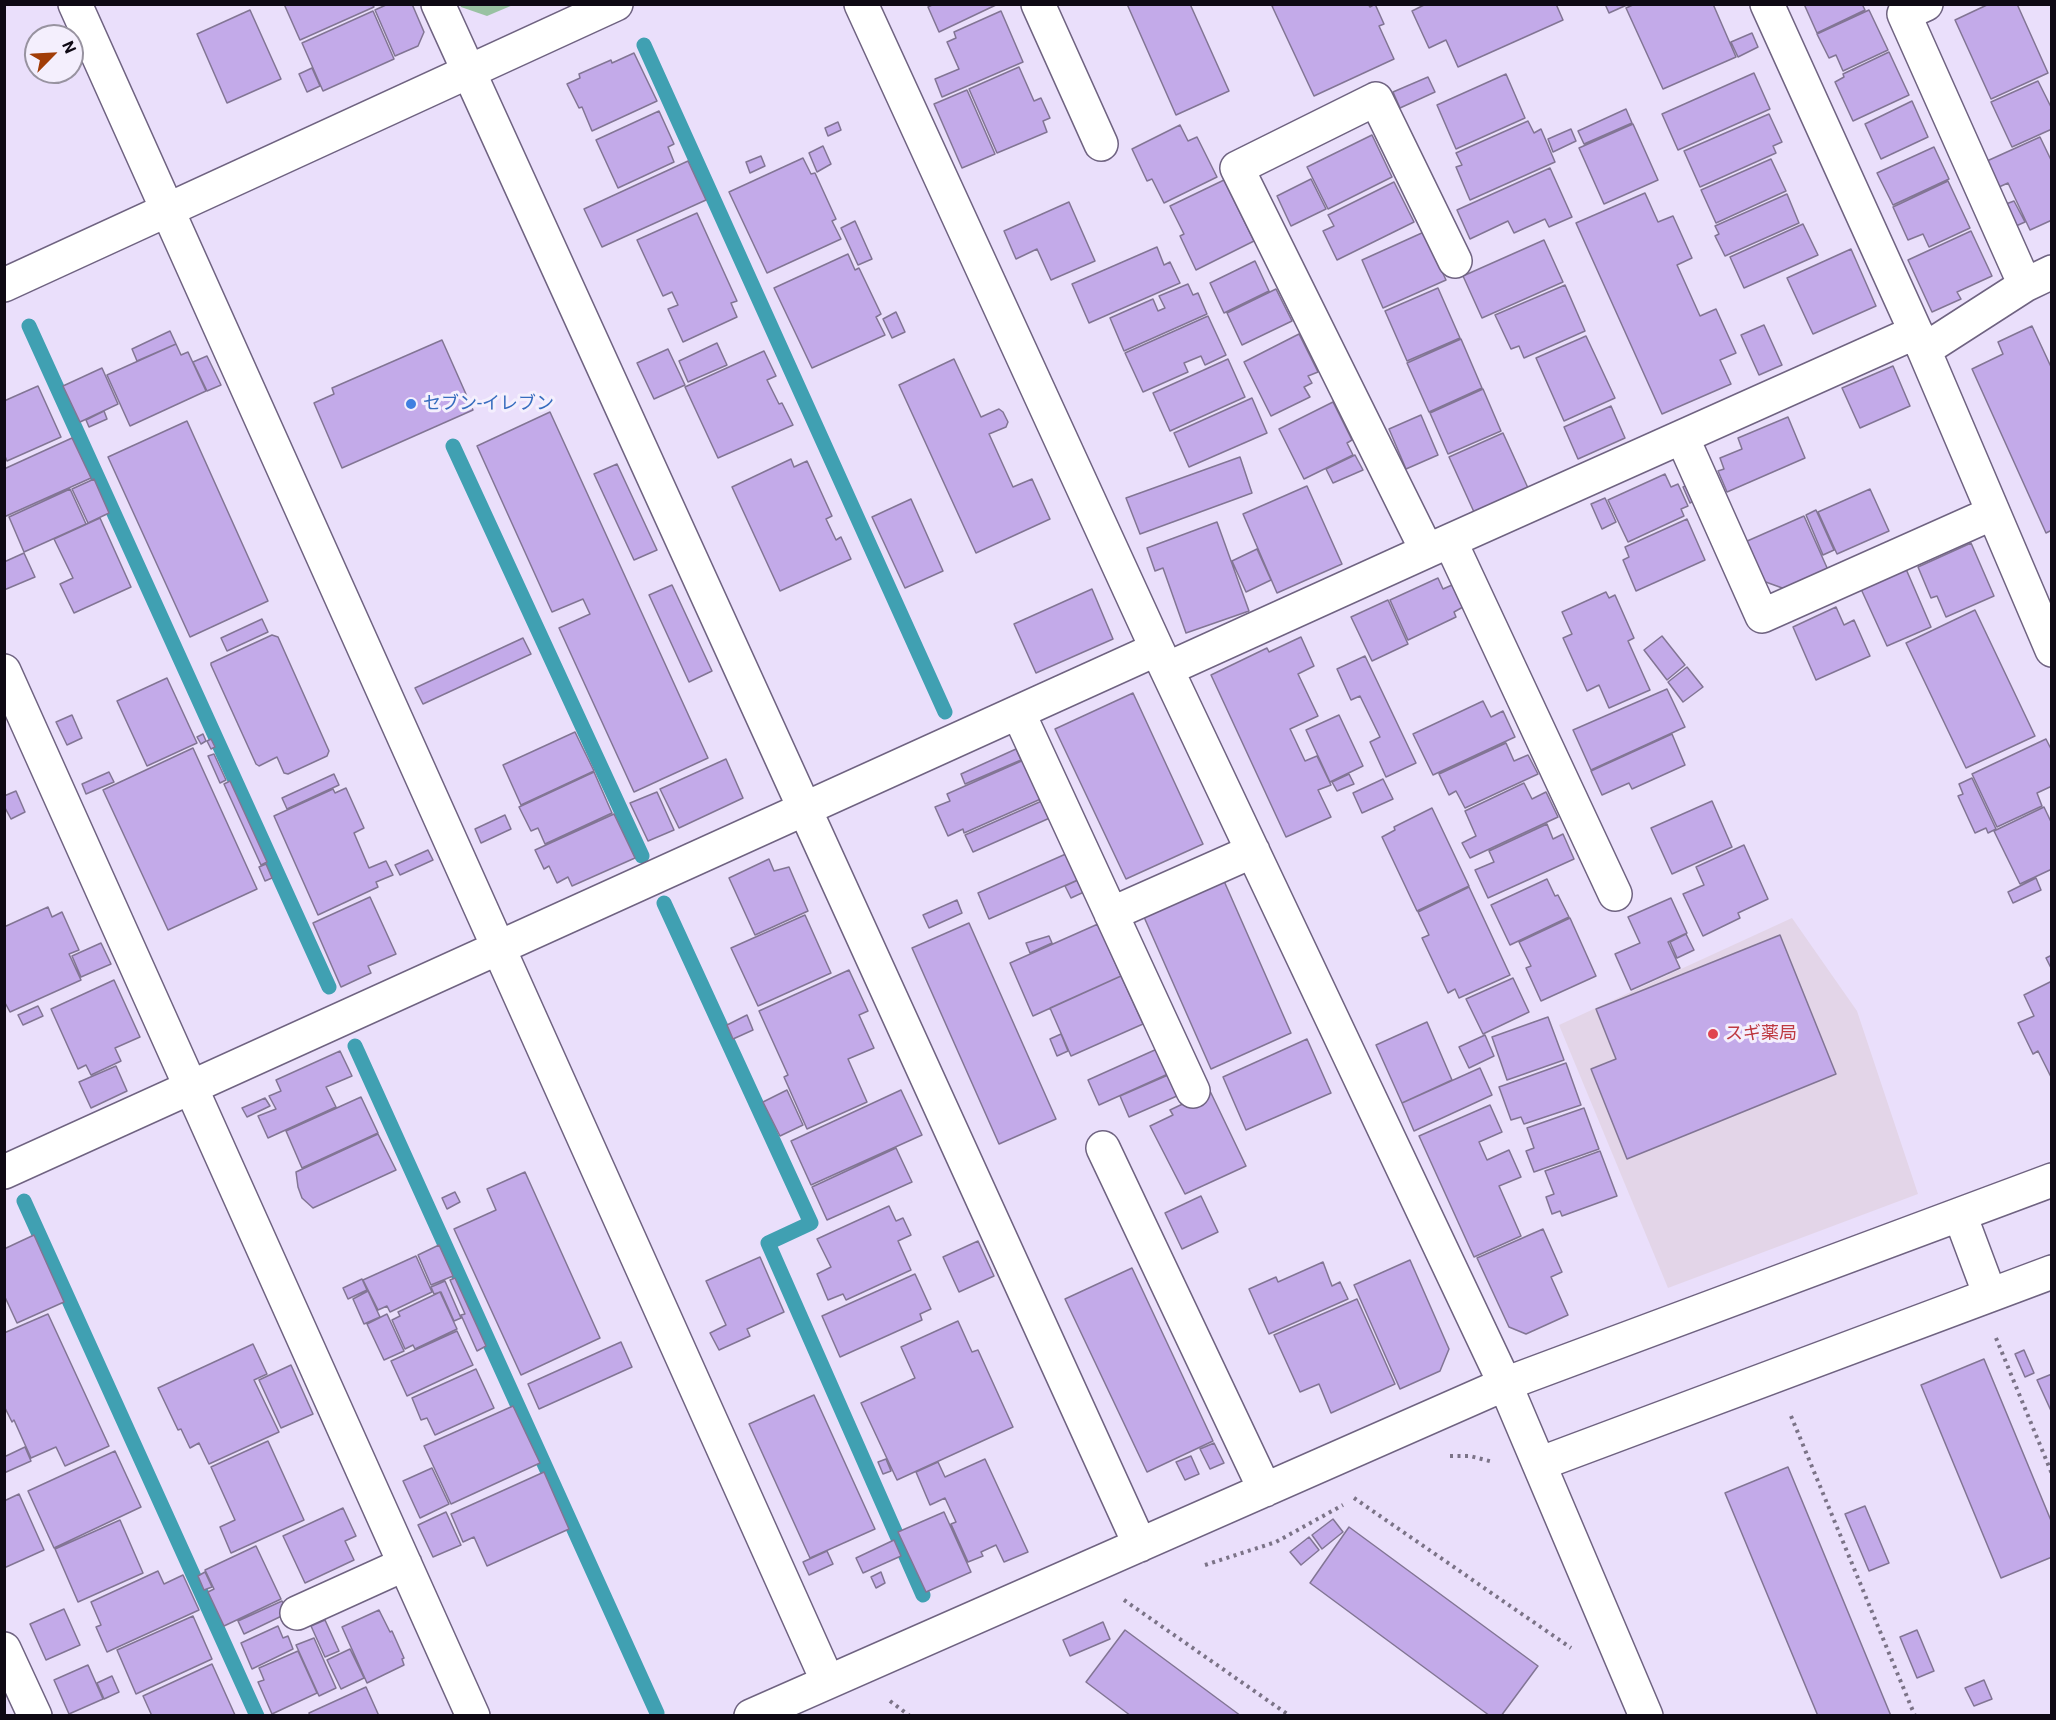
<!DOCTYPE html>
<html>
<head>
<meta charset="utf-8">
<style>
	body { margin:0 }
	#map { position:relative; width:2056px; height:1720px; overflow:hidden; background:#eadffb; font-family:Roboto,sans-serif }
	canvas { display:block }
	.frame { position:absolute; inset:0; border:6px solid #0e0914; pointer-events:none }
	.north { position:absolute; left:24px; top:24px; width:60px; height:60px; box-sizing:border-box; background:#f4effd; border:2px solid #9893a0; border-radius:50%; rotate:66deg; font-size:16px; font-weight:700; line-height:24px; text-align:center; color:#0e0914 }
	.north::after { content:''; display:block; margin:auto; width:21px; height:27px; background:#a13d08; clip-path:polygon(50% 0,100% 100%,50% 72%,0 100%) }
</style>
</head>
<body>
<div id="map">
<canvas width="2056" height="1720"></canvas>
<div class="frame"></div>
<div class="north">N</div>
</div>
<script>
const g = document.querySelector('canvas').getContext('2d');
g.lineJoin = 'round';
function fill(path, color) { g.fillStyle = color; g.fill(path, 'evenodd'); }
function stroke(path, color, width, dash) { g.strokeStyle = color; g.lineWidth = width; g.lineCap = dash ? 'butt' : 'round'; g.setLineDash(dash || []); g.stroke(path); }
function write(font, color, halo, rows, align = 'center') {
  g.font = font + ' Roboto,"Noto Sans JP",sans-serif'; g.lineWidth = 6; g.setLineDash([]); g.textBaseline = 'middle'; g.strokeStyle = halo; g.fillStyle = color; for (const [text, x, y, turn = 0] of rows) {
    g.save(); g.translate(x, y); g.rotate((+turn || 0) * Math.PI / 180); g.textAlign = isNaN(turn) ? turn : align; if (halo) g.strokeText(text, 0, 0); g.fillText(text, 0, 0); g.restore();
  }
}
fill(new Path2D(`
	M1792,918L1857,1011L1918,1194L1668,1288L1559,1025Z`), '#e3d5e8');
fill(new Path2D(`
	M460,5H513L487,16L461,7Z`), '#99c2a2');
stroke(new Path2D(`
	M644,45L945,712
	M29,326L329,987
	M453,446L642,856
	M664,903L811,1223L768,1243L923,1595
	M355,1046L657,1713
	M24,1201L257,1716`), '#40a0b2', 15);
const building = new Path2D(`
	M284,4H372L374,7L300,40Z
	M388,4H412L424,32L418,46L395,56L375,10Z
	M998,4L939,32L928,7L934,4Z
	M1127,4H1190L1229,91L1176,115Z
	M1276,4H1368L1370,7L1375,4L1384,24L1379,26L1394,59L1314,96L1272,6Z
	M1426,4H1556L1563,20L1458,67L1446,40L1429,48L1412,11Z
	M1605,4H1629L1609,13Z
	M1635,4H1713L1736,57L1663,89L1626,8Z
	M1804,4H1862L1865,10L1817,33Z
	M1989,4H2017L2048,73L1991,99L1955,20Z
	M250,10L281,79L227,103L197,34Z
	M1869,10L1888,50L1843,71L1836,55L1829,58L1817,34Z
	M373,11L394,59L323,91L302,43Z
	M1001,11L1023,62L942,97L935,79L959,69L947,42L956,38L954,32Z
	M1752,33L1758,47L1738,57L1731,42Z
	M1889,52L1909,95L1853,121L1835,82L1844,77L1843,74Z
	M634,53L657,101L592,131L582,107L579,108L567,84L580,78L579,74L611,60L612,63Z
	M1019,67L1034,101L1041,98L1050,118L1043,121L1047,132L997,153L969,89Z
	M312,68L320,86L307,92L299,74Z
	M1754,73L1770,109L1678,150L1662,114Z
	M1506,74L1525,118L1456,149L1437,105Z
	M1428,77L1435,92L1400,108L1393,92Z
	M2038,81L2052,109V129L2012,147L1991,102Z
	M967,90L995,154L962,168L934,104Z
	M1912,101L1928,137L1881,159L1865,124Z
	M1626,109L1632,123L1584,144L1578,131Z
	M659,111L674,144L668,147L674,162L618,188L596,140Z
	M1769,114L1782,142L1773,146L1776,153L1700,187L1684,151Z
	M1528,121L1534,133L1541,129L1555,162L1470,200L1456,167L1462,165L1456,153Z
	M838,122L841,130L828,136L825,128Z
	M1633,124L1658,180L1604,204L1579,148Z
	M1180,125L1188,141L1197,137L1217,177L1164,203L1152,179L1147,181L1132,149Z
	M1571,129L1576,141L1553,152L1548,139Z
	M1372,135L1392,177L1328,209L1307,167Z
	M2040,137L2052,162V220L2030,230L2008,183L1999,187L1987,161Z
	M823,146L831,164L817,172L809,153Z
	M1934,147L1949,179L1893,205L1877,173Z
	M761,156L765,166L750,173L746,162Z
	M803,158L811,174L815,173L836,219L832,221L841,239L767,273L729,192Z
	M1771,159L1786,191L1716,223L1701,190Z
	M688,161L706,200L602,247L584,209Z
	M1550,168L1572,217L1549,227L1545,219L1514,233L1508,221L1470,239L1457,210Z
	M1311,179L1326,209L1291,226L1277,196Z
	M1224,180L1254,241L1196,270L1180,236L1184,234L1170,206Z
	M1948,181L1970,228L1929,247L1923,234L1908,240L1893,207Z
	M1394,182L1414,222L1337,260L1323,231L1334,226L1328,215Z
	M1645,193L1658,222L1673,216L1692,258L1677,265L1700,316L1716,309L1736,353L1720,360L1731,384L1662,414L1576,223Z
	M1787,194L1799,223L1725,256L1715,236L1719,234L1715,226Z
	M2014,201L2025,222L2016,226L2006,204Z
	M1069,202L1095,261L1051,280L1037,249L1016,259L1004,231Z
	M697,213L737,301L731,303L737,317L683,342L668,309L678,305L672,292L663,296L637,240Z
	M855,221L872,259L858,265L841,228Z
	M1803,224L1818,255L1744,288L1730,257Z
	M1971,231L1992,276L1957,292L1961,299L1932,312L1908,260Z
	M1424,232L1446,280L1383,308L1362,260Z
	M1544,240L1563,282L1482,318L1463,276Z
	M1157,247L1164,265L1170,262L1180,283L1089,323L1072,284Z
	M1851,249L1876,306L1813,334L1787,278Z
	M848,254L855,270L859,268L881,314L876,317L885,335L812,368L774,288Z
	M1255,261L1269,291L1224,313L1210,283Z
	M1188,284L1193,295L1198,293L1207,314L1124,351L1110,318L1153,299L1158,311L1165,308L1159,296Z
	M1565,285L1585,331L1524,358L1519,346L1511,349L1495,315Z
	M1438,288L1460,338L1407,361L1385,311Z
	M1276,289L1292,321L1242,345L1227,313Z
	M896,312L905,332L892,338L883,319Z
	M1208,316L1226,355L1205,365L1201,356L1184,363L1188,372L1143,392L1125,353Z
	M1764,325L1782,365L1759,375L1741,335Z
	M2032,326L2052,369V530L2046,533L1972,369L2003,354L1998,342Z
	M170,331L176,344L137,361L132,349Z
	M1299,334L1318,372L1308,376L1312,383L1304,387L1310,397L1271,416L1244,362Z
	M1586,336L1615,398L1564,421L1536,358Z
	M1461,339L1482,388L1429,412L1407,363Z
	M442,340L473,410L342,468L314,403L334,394L332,388Z
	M717,343L727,365L688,382L679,361Z
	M176,344L181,355L188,352L206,391L130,426L107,375Z
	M668,349L685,385L654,399L637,363Z
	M764,351L776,376L767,380L779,404L782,403L793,425L718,458L685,387Z
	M207,356L221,385L207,391L193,362Z
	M954,359L981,417L999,409L1003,412L1008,422L1006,427L989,434L1013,487L1032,479L1050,519L976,553L899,385Z
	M1228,359L1245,397L1170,431L1153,393Z
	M1893,366L1910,406L1860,428L1842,388Z
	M102,368L118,404L80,422L63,386Z
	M38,386L61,437L7,461L4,454V401Z
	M1483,389L1501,431L1448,454L1430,413Z
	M1252,398L1267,433L1189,467L1174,433Z
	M1333,402L1352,440L1347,443L1353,455L1304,479L1279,429Z
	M1611,406L1625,438L1578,459L1564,427Z
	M104,411L107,419L89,427L86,420Z
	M550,412L708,758L634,792L559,628L590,614L583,599L552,612L477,446Z
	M1421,415L1438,455L1406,469L1389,429Z
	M1788,417L1805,458L1727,492L1718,471L1724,469L1720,458L1742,449L1738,438Z
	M187,421L268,601L190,637L108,457Z
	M1503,433L1528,488L1474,512L1449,457Z
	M72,438L91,478L4,517V469Z
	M1355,455L1363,470L1333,483L1326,469Z
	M1240,457L1252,493L1140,534L1126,498Z
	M791,459L794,467L807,461L832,516L826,519L836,540L841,537L851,559L780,591L732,487Z
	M617,464L657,550L634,560L594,474Z
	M1665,474L1671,487L1678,484L1688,506L1681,509L1684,516L1628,542L1608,500Z
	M94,479L109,513L88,523L72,489Z
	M1688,485L1695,500L1690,503L1683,487Z
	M1307,486L1342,564L1277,593L1243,514Z
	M70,489L86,524L24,552L9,517Z
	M1870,489L1889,531L1837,554L1818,512Z
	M1605,498L1616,522L1602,529L1591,504Z
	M911,499L943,571L905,588L872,517Z
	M1816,510L1834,550L1823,555L1806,515Z
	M1804,516L1828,570L1785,589L1763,581L1745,542Z
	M100,518L131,587L74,613L60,584L73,578L54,539Z
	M1687,519L1705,560L1636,591L1623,560L1629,557L1625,547Z
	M1217,522L1249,611L1186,633L1163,568L1155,571L1147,548Z
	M1971,543L1994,596L1946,617L1937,596L1931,598L1918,567Z
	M1257,549L1271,580L1246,592L1232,561Z
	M24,553L35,577L4,590V562Z
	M1906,569L1931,627L1887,646L1861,589Z
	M1438,578L1443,589L1452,585L1463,607L1454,612L1456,617L1408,640L1390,600Z
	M672,585L712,671L689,682L649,595Z
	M1092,589L1113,639L1036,673L1014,624Z
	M1606,592L1609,598L1615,595L1634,638L1628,641L1650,690L1609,708L1599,685L1587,691L1563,638L1572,634L1562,612Z
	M1388,600L1408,644L1372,661L1351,617Z
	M1836,607L1844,625L1854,620L1870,656L1816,680L1793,627Z
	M1975,610L2035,736L1966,768L1906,643Z
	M262,619L268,632L227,651L221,638Z
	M272,635L278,637L329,751L327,756L288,774L284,773L277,757L259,766L256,764L211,665V663Z
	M1662,636L1685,665L1667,680L1644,650Z
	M1301,637L1314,666L1298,674L1318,716L1290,729L1305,761L1317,756L1331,785L1318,790L1331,817L1286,837L1211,675L1267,648L1269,652Z
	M523,638L531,654L423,704L415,688Z
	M1365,656L1416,763L1386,777L1370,742L1380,737L1360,696L1351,700L1337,669Z
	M1687,667L1703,687L1683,702L1668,682Z
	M167,678L197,743L147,766L117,701Z
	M1667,689L1685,727L1591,770L1573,730Z
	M1133,693L1203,844L1126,879L1055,729Z
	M1483,701L1491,717L1503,711L1515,737L1433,775L1413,734Z
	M72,715L82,738L67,745L56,722Z
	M1339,715L1363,766L1330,782L1306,730Z
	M575,732L594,771L521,805L503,765Z
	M203,734L206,741L201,744L197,737Z
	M1672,734L1685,765L1632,789L1629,783L1602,795L1591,771Z
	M211,739L215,747L211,749L207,741Z
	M2046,739L2052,751V786L2037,793L2042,806L1997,827L1972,774Z
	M1506,743L1514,761L1528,755L1538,774L1465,808L1456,791L1449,795L1439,774Z
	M193,748L257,889L168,930L103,790Z
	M1016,749L1021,760L965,784L961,774Z
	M214,754L226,780L220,783L208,756Z
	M726,759L743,798L679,828L660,789Z
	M1026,759L1043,798L964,833L963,829L948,836L935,807L950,801L947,794Z
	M109,772L114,782L86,794L82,784Z
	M594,772L612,813L545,844L538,828L531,831L519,807Z
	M334,774L339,785L287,809L282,798Z
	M1349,774L1354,784L1337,791L1332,782Z
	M1972,778L1996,829L1988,833L1986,828L1975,833L1958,796L1963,794L1959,784Z
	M1383,779L1393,799L1362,813L1353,793Z
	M230,781L267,862L261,865L224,784Z
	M1524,783L1532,799L1546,792L1558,817L1470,858L1462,843L1476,836L1465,811Z
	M346,788L364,828L354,833L369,868L386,861L393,875L376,882L378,887L318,915L274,816L333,789L335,793Z
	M16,791L25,812L11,819L4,806V796Z
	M657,792L674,830L648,841L630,803Z
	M1044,800L1052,817L973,852L965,835Z
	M1712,801L1732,847L1672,874L1651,828Z
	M2044,807L2052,824V869L2020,884L1994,831Z
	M1432,808L1469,886L1417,911L1382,837L1395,830L1394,827Z
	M614,814L635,858L572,886L568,877L557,883L549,866L544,869L535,850Z
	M505,815L511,829L481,843L475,829Z
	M1547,824L1553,839L1563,834L1574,859L1488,898L1475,870L1494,862L1489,851Z
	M1744,845L1768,899L1738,913L1740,918L1703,936L1683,894L1704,885L1696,867Z
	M428,850L433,860L400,875L395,865Z
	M1068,853L1080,879L989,919L978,893Z
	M769,859L774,871L789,867L808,911L755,935L729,878Z
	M266,864L272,878L265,881L259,867Z
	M2036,878L2041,890L2013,903L2008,892Z
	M1547,879L1555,896L1558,895L1569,917L1510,945L1491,905Z
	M1078,880L1084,892L1071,898L1065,886Z
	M1224,881L1291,1033L1211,1069L1144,917Z
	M1469,887L1510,975L1459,998L1455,989L1448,993L1422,938L1429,935L1418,912Z
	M370,897L396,954L368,966L371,973L341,987L313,923Z
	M1671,898L1687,933L1668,942L1680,968L1631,990L1615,954L1640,943L1628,917Z
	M957,900L962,913L929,928L923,915Z
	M48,907L52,917L62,912L79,950L69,954L81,980L10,1012L4,1001V927Z
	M805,915L831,973L758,1006L731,948Z
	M1570,918L1596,976L1541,1001L1526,968L1531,966L1519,942Z
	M969,923L1056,1119L999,1144L912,948Z
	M1098,924L1121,976L1033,1016L1010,963Z
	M1686,934L1694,950L1677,958L1670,942Z
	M1780,935L1836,1074L1627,1159L1591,1069L1616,1059L1596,1009Z
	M1049,936L1052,943L1030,953L1026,943Z
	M101,943L111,964L81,977L72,956Z
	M2052,955V970L2046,958Z
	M849,970L868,1011L859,1015L874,1048L848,1059L867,1102L807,1129L784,1077L788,1075L759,1011Z
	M1121,976L1143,1024L1071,1056L1050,1008Z
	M1513,978L1529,1012L1483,1034L1466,999Z
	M114,980L140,1037L115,1048L121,1061L91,1075L86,1065L78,1069L51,1009Z
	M2052,981V1079L2038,1051L2033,1054L2018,1023L2034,1016L2024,995Z
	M38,1006L43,1016L23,1025L18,1015Z
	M747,1015L753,1030L733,1039L727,1025Z
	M1548,1017L1564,1060L1507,1080L1492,1037Z
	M1427,1022L1452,1080L1402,1103L1376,1045Z
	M1061,1034L1068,1051L1057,1056L1050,1039Z
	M1485,1035L1494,1056L1469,1068L1459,1047Z
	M1307,1039L1331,1093L1246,1130L1223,1077Z
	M1157,1049L1168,1074L1099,1105L1088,1080Z
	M340,1051L352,1076L326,1087L336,1107L268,1138L258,1116L276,1109L269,1096L281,1091L276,1080Z
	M1566,1063L1581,1105L1524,1124L1521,1117L1511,1120L1499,1087Z
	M116,1066L127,1091L91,1108L79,1082Z
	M1480,1068L1492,1095L1414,1131L1402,1103Z
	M1168,1075L1177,1096L1129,1117L1120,1096Z
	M787,1090L803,1125L780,1136L763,1102Z
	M901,1090L922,1135L811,1185L791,1141Z
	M1210,1091L1246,1166L1185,1194L1150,1126L1173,1115L1170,1110Z
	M361,1097L378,1133L302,1168L286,1131Z
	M265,1098L270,1106L247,1117L242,1108Z
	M1490,1105L1502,1132L1479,1142L1487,1160L1509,1150L1521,1177L1499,1186L1521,1236L1474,1257L1419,1136Z
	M1584,1108L1599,1149L1534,1172L1526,1151L1534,1148L1527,1128Z
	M378,1134L396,1170L313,1208L302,1198L298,1187L296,1172Z
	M896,1148L912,1182L827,1220L812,1187Z
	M1600,1151L1617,1196L1562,1216L1560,1211L1552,1214L1546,1197L1554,1194L1545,1171Z
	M525,1172L600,1338L521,1375L454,1229L496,1210L487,1189Z
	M455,1192L460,1202L447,1209L442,1198Z
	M1201,1196L1218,1232L1182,1249L1165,1213Z
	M889,1206L896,1221L903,1218L911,1235L898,1241L911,1270L846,1300L843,1294L828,1300L817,1274L831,1267L817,1239Z
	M1543,1229L1562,1272L1551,1277L1568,1315L1526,1334L1509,1327L1477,1258Z
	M34,1235L64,1302L17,1323L4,1295V1249Z
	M978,1241L994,1276L959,1292L943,1257Z
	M439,1245L453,1276L431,1285L418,1255Z
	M416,1256L432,1292L390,1312L387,1306L378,1310L363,1280Z
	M760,1257L784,1312L747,1329L750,1336L719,1350L710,1333L726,1325L706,1281Z
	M1410,1260L1449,1349L1440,1371L1400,1389L1354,1285Z
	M1323,1262L1332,1286L1340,1282L1348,1299L1269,1334L1249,1289L1276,1277L1278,1282Z
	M1132,1268L1213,1441L1147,1472L1065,1299Z
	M915,1274L931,1309L920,1314L922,1320L840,1357L822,1316Z
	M455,1278L486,1346L477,1351L461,1315L465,1314L450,1280Z
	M362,1279L367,1290L348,1299L343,1288Z
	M445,1281L461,1318L454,1321L441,1292L434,1294L431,1287Z
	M368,1291L380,1317L364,1324L353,1299Z
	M440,1292L457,1329L415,1349L413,1345L405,1349L392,1320L400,1316L398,1312Z
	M1357,1299L1395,1384L1331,1413L1319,1384L1300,1392L1274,1335Z
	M48,1314L109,1446L65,1466L56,1447L31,1458L14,1420L12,1422L4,1406V1333Z
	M387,1314L404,1351L384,1360L367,1324Z
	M958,1321L972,1352L978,1350L1013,1427L897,1480L861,1403L915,1378L901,1347Z
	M457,1331L473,1365L407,1396L391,1361Z
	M621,1342L632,1367L539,1409L528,1384Z
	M253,1344L267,1374L254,1380L279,1432L209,1464L199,1443L190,1448L181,1429L178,1430L158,1388Z
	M2024,1350L2034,1373L2025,1377L2015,1354Z
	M1984,1359L2052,1523V1557L2001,1578L1921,1385Z
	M291,1365L313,1414L281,1428L259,1380Z
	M476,1369L494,1408L435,1435L427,1418L421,1420L412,1398Z
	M2052,1374V1413L2037,1380Z
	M814,1395L875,1529L810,1558L749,1424Z
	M513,1406L540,1463L451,1504L424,1446Z
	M268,1441L304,1520L231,1553L220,1527L235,1520L211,1467Z
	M1214,1443L1224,1463L1210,1469L1200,1449Z
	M25,1447L31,1461L4,1473V1457Z
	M115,1451L141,1507L54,1548L28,1491Z
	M1191,1456L1199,1474L1185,1480L1176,1462Z
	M886,1459L891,1471L883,1474L878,1462Z
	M985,1459L1028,1552L1004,1562L996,1545L981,1552L983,1556L968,1562L951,1524L956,1522L945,1498L930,1505L916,1472L938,1462L945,1477Z
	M1788,1467L1891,1716H1818L1725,1493Z
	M432,1468L449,1504L420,1518L403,1481Z
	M544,1472L569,1529L487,1566L474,1537L463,1542L451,1514Z
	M19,1494L44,1550L4,1568V1501Z
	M1865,1506L1889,1563L1869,1571L1845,1514Z
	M343,1508L356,1536L345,1541L354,1560L305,1583L283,1536Z
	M446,1512L461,1545L433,1557L418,1525Z
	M944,1512L971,1572L926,1592L898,1532Z
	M1333,1519L1343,1532L1322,1549L1312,1535Z
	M120,1520L143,1573L78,1602L55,1549Z
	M1349,1527L1538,1666L1501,1716H1490L1310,1583Z
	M1309,1537L1319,1550L1301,1565L1290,1552Z
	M894,1540L901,1556L863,1573L856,1558Z
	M256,1546L281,1599L224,1626L208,1592L214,1589L205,1570Z
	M827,1551L833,1564L809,1575L803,1562Z
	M158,1571L164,1584L183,1575L199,1610L107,1652L96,1627L101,1625L91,1602Z
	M205,1572L212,1587L204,1590L198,1576Z
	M881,1572L885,1583L876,1588L871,1577Z
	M282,1601L288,1613L244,1634L238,1621Z
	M64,1609L80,1645L46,1660L30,1624Z
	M379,1610L390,1632L392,1631L404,1658L402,1659L404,1665L367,1683L342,1627Z
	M193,1616L212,1659L136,1694L117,1650Z
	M325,1620L339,1651L325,1657L311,1626Z
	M1103,1622L1110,1639L1070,1656L1063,1640Z
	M278,1626L283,1638L288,1636L293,1649L252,1669L241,1643Z
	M1125,1630L1241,1716H1131L1086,1682Z
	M1917,1630L1934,1671L1917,1678L1900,1637Z
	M314,1638L336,1688L319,1696L296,1645Z
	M350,1649L364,1678L341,1689L327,1660Z
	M298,1651L317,1693L272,1714L258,1682L264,1680L259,1668Z
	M212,1664L235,1715L152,1716L143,1696Z
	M88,1665L103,1699L69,1714L54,1680Z
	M112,1676L119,1692L104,1699L97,1683Z
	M1984,1680L1992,1699L1974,1706L1965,1688Z
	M366,1687L379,1716H310L309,1713Z`);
fill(building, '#c3aae9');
stroke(building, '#827594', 1.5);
const minor = new Path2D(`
	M75,4L828,1682
	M438,4L1140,1545
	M861,4L1157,649L1505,1384L1646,1716
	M1038,4L1101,144
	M1767,4L1924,350L2052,650
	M1926,4L1904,14L2025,285
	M1455,261L1376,99L1237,168L1427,551L1916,332
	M4,285L616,4
	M1924,350L2025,285L2052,272
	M1682,437L1762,616L1993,513
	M1450,541L1615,894
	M1167,669L1427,551
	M4,671L473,1716
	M1018,712L1193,1091
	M1111,914L1253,851
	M1103,1148L1265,1490
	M4,1172L1157,649
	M1960,1215L1990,1295
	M1539,1464L2052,1272
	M297,1613L405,1564
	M4,1649L35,1716
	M751,1716L1505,1384L2052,1180`);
stroke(minor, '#6f6381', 36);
stroke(new Path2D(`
	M1996,1338L2052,1474
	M1791,1416L1915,1716
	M1450,1456H1470L1493,1462
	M1354,1498L1571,1648
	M1205,1565L1276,1542L1343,1505
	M1124,1600L1290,1716
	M890,1701L910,1716`), '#7b7387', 4, [3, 4.5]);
stroke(minor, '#fff', 33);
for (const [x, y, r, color] of [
	[411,404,6,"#3f7fe0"],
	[1713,1034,6,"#e0444e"]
]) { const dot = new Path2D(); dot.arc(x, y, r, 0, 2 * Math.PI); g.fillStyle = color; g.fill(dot); stroke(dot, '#f4effd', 2); }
write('18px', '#366cbe', '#f4effd', [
	["セブン-イレブン",423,404]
], 'left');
write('18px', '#be3a42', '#f4effd', [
	["スギ薬局",1725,1034]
], 'left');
</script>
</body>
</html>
